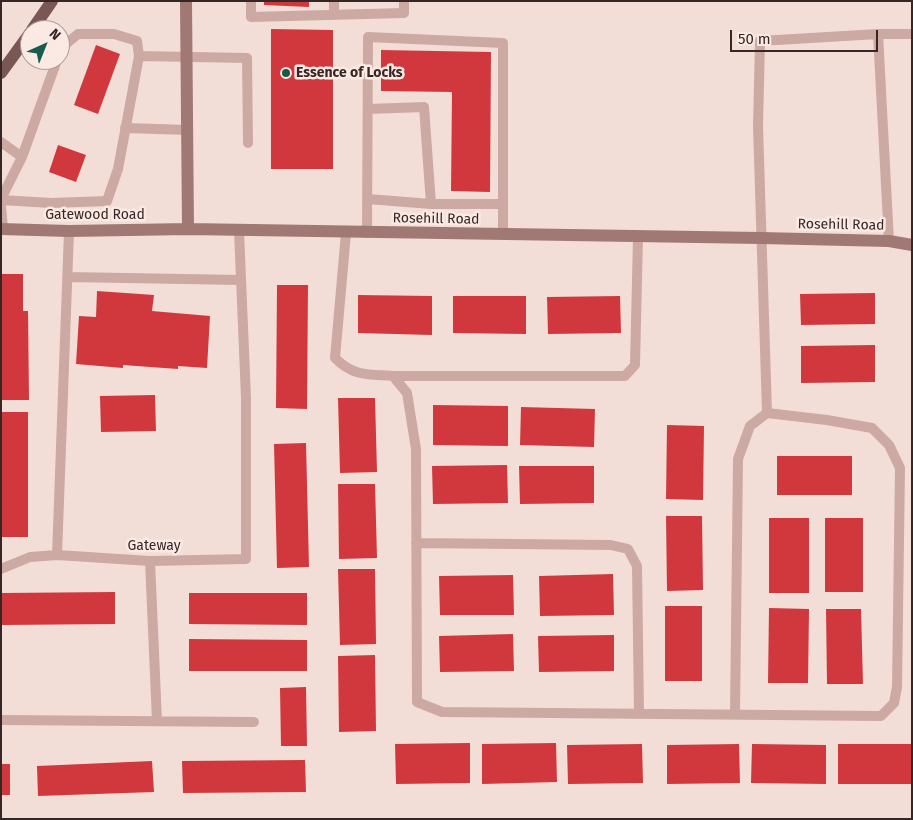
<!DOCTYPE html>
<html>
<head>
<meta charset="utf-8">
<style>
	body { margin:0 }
	#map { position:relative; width:913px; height:820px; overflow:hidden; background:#f3ded7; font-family:"Fira Sans",sans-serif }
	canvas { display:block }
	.frame { position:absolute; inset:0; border:2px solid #362625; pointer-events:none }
	.north { position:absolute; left:20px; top:20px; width:50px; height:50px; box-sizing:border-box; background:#fbeae4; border:1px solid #ac9c98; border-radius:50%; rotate:44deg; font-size:14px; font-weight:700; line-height:20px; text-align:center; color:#362625 }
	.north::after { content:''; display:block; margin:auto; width:18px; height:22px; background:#185b4d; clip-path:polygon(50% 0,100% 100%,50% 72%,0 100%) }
	.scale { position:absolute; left:730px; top:30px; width:148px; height:22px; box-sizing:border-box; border:2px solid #362625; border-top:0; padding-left:6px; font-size:15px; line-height:18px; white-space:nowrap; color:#362625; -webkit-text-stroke:4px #fbeae4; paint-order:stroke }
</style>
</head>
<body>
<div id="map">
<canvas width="913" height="820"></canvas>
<div class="frame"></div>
<div class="north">N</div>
<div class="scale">50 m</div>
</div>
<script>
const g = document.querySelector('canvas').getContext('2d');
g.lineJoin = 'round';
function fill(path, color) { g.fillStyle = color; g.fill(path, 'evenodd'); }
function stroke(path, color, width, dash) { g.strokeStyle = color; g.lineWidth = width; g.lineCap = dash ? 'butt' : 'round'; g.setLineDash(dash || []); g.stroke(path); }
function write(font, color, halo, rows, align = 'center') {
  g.font = font + ' "Fira Sans",sans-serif'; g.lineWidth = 5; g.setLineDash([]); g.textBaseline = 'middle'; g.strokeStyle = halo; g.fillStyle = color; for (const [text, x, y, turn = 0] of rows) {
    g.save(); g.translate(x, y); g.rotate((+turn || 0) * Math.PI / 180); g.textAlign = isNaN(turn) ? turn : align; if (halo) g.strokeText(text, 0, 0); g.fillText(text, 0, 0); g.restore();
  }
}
fill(new Path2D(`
	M264,1H309V7L264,5Z
	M271,29L333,30V169H271Z
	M96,45L120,54L98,114L74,105Z
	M381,50L491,52L490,192L451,191L452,92L381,91Z
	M58,145L86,155L76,182L49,172Z
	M1,274H23V311H28L29,400H1Z
	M277,285H308L307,409L276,408Z
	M97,291L154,295L152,311L210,316L207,368L178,366V369L123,365V368L76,364L79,316L96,317Z
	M875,293V324L801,325L800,294Z
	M358,295L432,296V335L358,333Z
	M453,296H526V334L453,333Z
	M620,296L621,333L548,334L547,297Z
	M875,345V382L801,383V346Z
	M155,395L156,431L101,432L100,396Z
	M338,398H375L377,472L340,473Z
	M433,405L508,406V446L433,445Z
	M521,407L595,409L594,447L520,445Z
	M1,412H28V537H1Z
	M667,425L704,426L703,500L666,499Z
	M306,443L309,567L277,568L274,444Z
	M777,456H852V495H777Z
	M507,465L508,503L433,504L432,466Z
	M519,466H594V503L520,504Z
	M338,484H375L377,558L339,559Z
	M666,516H702L703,590L667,591Z
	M769,518H809V593H769Z
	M825,518H863V592H825Z
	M338,569H375L376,644L340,645Z
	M613,574L614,615L540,616L539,576Z
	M513,575L514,615H440L439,576Z
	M115,592V624L1,625V593Z
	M189,593H307V625L189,624Z
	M665,606H702V681H665Z
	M769,608L809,609L808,683H768Z
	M826,609H861L863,684H827Z
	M513,634L514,671L440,672L439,636Z
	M614,635V671L539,672L538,636Z
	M189,639L307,640V671H189Z
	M375,655L376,731L339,732L338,656Z
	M306,687L307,746H281L280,688Z
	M470,743V783L396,784L395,744Z
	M556,743L557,782L482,784V744Z
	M642,744L643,783L568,784L567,745Z
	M739,744L740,783L667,784V745Z
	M752,744L826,745V784L751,783Z
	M838,744H912V784H838Z
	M305,760L306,792L183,793L182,761Z
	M152,761L154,792L38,796L37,766Z
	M1,764H10V795H1Z`), '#d0383e');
stroke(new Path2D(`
	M251,1V17L404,13V1
	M334,1V15
	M60,55L66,44L78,34H114L137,41L139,56L247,58L248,143
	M368,109L424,107L431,204H503
	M125,128L188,130
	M1,142L22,157
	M1,199L22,157L57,60
	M368,199L431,204
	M1,200L51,203L107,201L118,169L139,56
	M1,206L3,229
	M69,231L57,555L150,561L246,559V398L239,231
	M346,233L335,358C354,377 368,374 393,376L407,393L416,449L417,702L442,712L881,716L894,703L897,687L900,468L889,445L872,428L827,420L767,413L758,126L760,41L878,34
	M367,233L368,37L503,43V235
	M889,241L878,34H912
	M68,277L241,280
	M393,376H625L635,365L638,237
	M416,543L611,545L628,549L637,566L639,714
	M150,561L157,721
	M1,569L30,557L57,555
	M735,714L738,459L750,426L767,413
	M1,720L254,722`), '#ccaaa3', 10);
stroke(new Path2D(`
	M186,1L188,229L761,238L889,241L912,245
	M1,229L69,231L188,229`), '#a07874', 12);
stroke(new Path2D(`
	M32,30L52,1
	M1,73L30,33`), '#795755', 12);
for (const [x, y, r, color] of [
	[286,73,5,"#185b4d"]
]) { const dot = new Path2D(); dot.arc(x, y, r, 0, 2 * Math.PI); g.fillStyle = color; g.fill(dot); stroke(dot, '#fbeae4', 2); }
write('bold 14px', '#362625', '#fbeae4', [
	["Essence of Locks",296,73]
], 'left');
write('14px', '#362625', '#fbeae4', [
	["Gatewood Road",95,215],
	["Rosehill Road",436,219,1],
	["Rosehill Road",841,225,1],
	["Gateway",154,546]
]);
</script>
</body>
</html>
